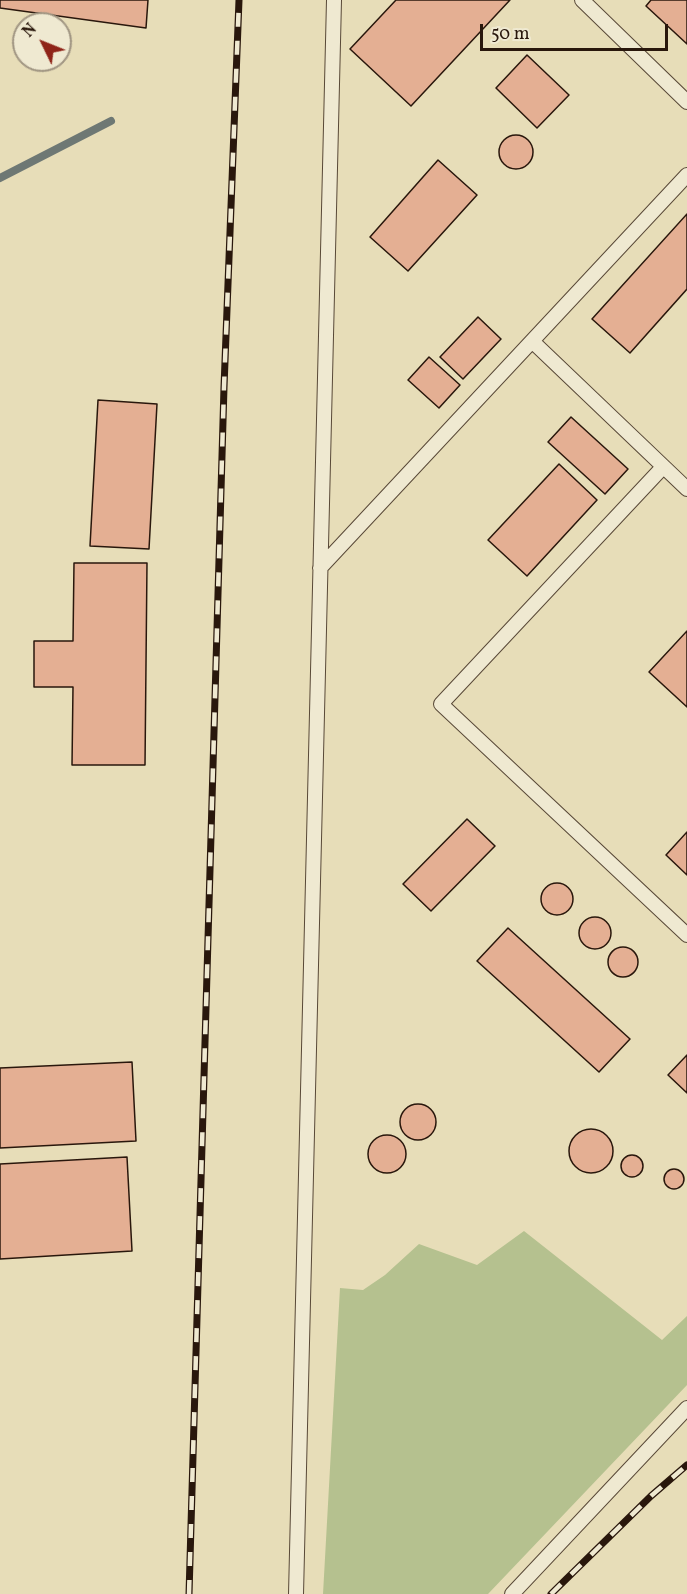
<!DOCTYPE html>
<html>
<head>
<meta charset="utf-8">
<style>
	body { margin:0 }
	#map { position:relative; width:687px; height:1594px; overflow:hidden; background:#e7ddb8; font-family:Vollkorn,serif }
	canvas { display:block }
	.north { position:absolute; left:12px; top:12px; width:60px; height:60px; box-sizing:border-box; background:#efe9d1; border:2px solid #a09582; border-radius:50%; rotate:313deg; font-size:16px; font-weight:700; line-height:24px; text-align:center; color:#29170c }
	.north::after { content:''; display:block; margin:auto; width:21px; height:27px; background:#8f2418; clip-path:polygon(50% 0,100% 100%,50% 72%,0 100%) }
	.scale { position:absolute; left:480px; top:24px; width:188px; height:27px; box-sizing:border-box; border:3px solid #29170c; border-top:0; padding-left:8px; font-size:18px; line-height:21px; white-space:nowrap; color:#29170c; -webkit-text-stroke:4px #efe9d1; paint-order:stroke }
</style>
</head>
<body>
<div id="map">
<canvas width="687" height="1594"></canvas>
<div class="north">N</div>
<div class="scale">50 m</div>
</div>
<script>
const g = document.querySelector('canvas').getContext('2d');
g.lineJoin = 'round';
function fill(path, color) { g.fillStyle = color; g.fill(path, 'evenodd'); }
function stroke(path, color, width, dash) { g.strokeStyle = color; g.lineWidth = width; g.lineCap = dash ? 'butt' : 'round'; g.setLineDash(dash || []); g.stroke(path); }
fill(new Path2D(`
	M524,1231L662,1340L687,1316V1385L488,1594H323L340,1288L363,1290L385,1275L419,1244L477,1265Z`), '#b5c18f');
stroke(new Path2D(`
	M0,178L111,121`), '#6e7874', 8);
const building = new Path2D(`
	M0,0H148L146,28L0,8Z
	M396,0H510L411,106L350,49Z
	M651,0H687V44L646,6Z
	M527,55L569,95L537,128L496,88Z
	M499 152a17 17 0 1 1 34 0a17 17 0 1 1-34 0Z
	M438,160L477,195L408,271L370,237Z
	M687,214V289L630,353L592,319Z
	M478,317L501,339L463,379L440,357Z
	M429,357L460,385L439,408L408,380Z
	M98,400L157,404L149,549L90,546Z
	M571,417L628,469L605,494L548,442Z
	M559,464L597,500L527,576L488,540Z
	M74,563H147L145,765H72L73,687H34V641H73Z
	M687,631V707L649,672Z
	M467,819L495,846L431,911L403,884Z
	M687,832V875L666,855Z
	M541 899a16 16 0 1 1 32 0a16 16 0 1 1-32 0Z
	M579 933a16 16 0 1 1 32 0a16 16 0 1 1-32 0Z
	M508,928L630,1039L599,1072L477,961Z
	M608 962a15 15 0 1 1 30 0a15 15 0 1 1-30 0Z
	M687,1055V1093L668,1075Z
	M132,1062L136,1141L0,1148V1068Z
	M400 1122a18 18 0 1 1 36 0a18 18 0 1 1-36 0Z
	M569 1151a22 22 0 1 1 44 0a22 22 0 1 1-44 0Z
	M368 1154a19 19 0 1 1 38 0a19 19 0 1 1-38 0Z
	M621 1166a11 11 0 1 1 22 0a11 11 0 1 1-22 0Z
	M127,1157L132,1251L0,1259V1164Z
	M664 1179a10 10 0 1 1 20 0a10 10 0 1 1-20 0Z`);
fill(building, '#e4af93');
stroke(building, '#29170c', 1.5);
const service = new Path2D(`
	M582,0L687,102
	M532,341L687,489
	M663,467L441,704L687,935
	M320,568L687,175
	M296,1594L334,0
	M512,1594L687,1408`);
stroke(service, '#584837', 16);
stroke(service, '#efe9d1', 14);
const rail = new Path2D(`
	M189,1594L224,387L239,0
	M551,1594L651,1496L687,1465`);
stroke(rail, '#29170c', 7);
stroke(rail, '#efe9d1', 4.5, [14]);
</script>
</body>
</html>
